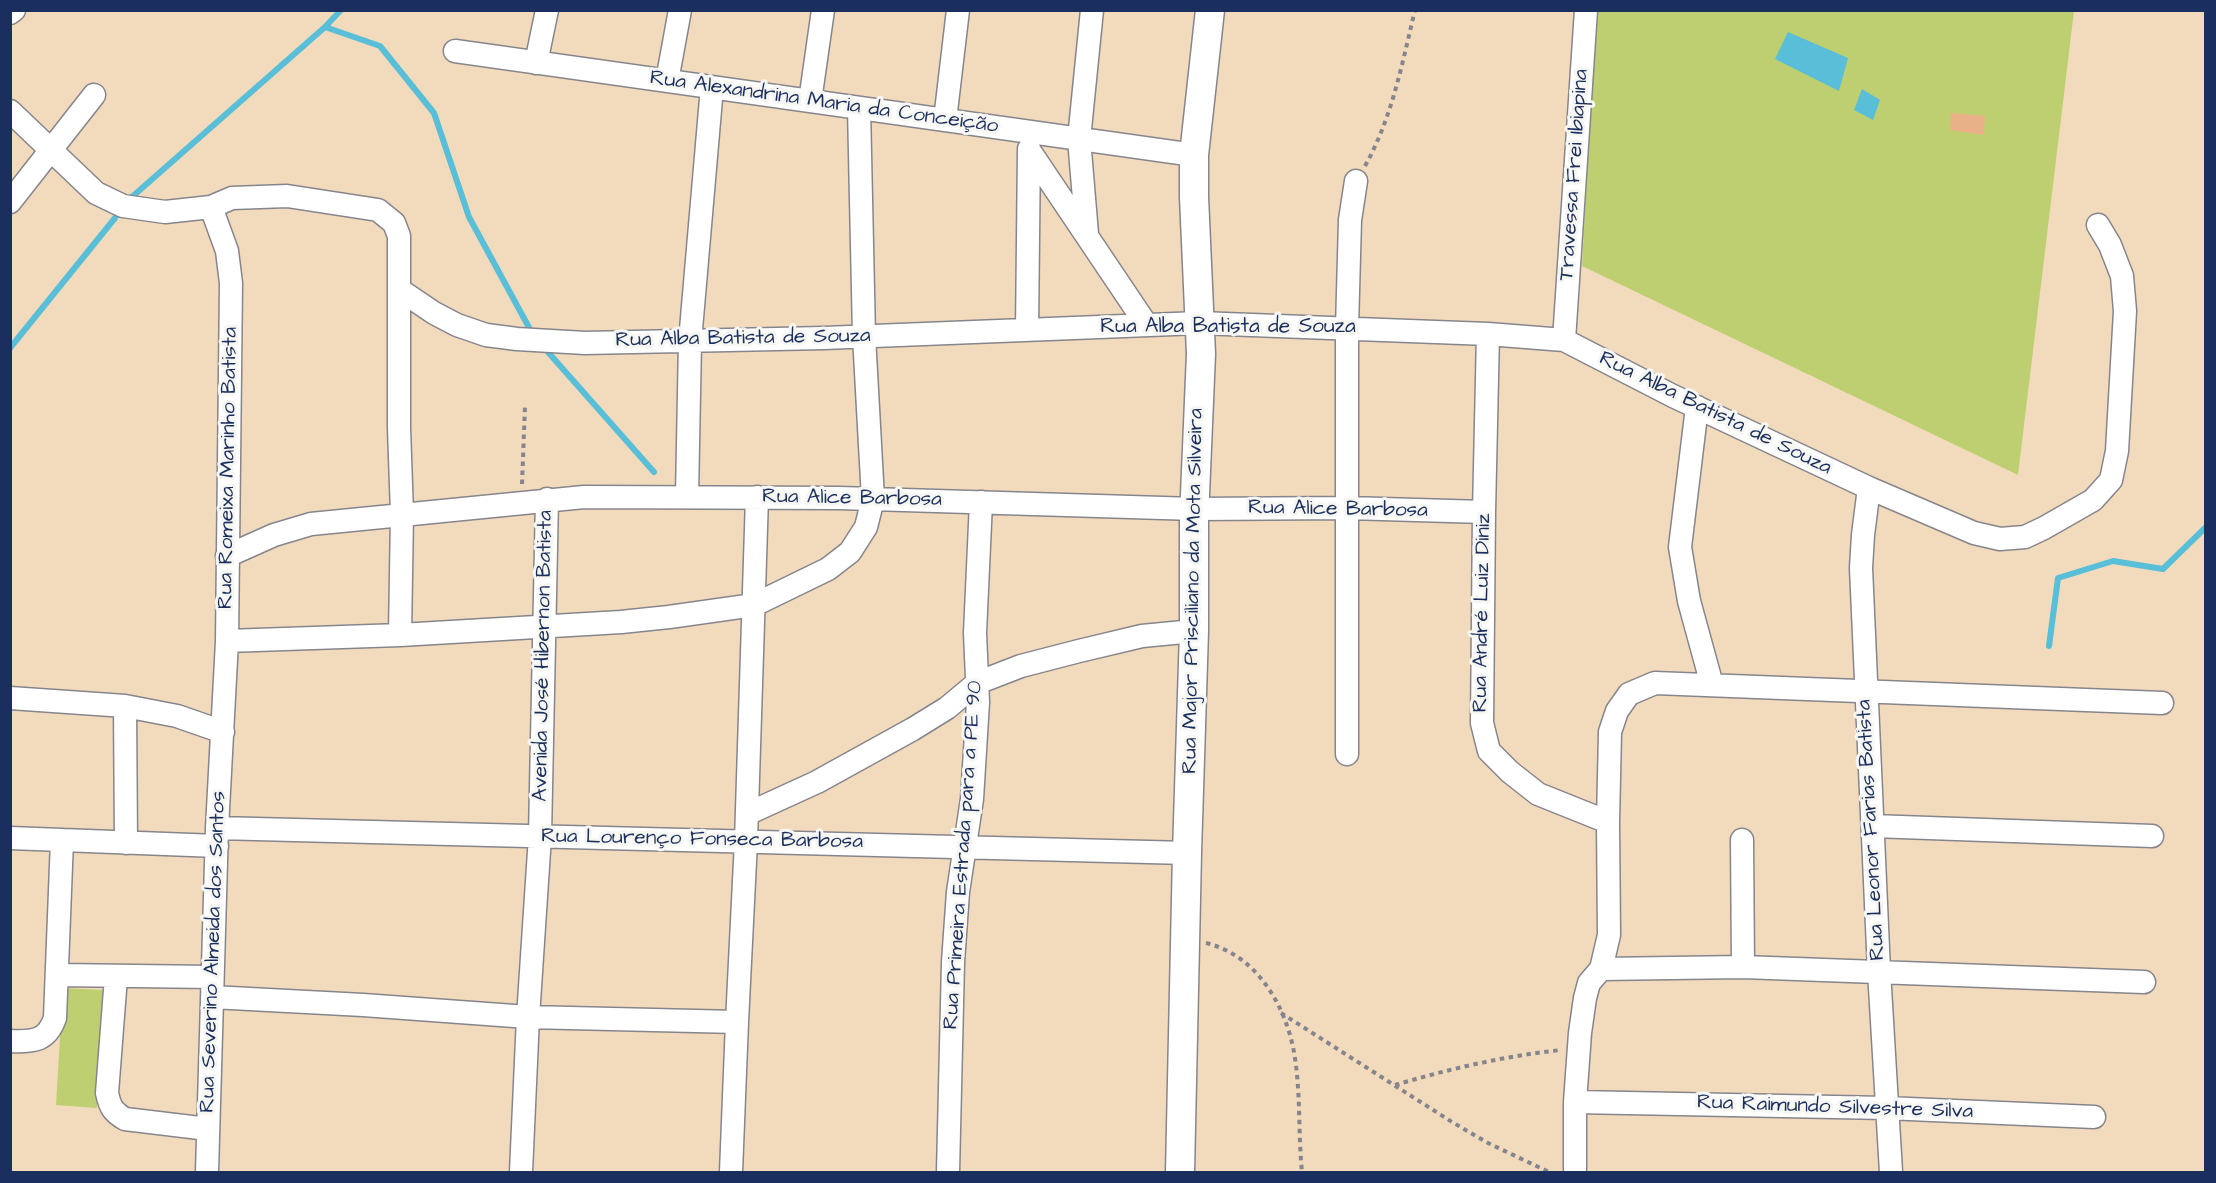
<!DOCTYPE html>
<html>
<head>
<meta charset="utf-8">
<style>
	body { margin:0 }
	#map { position:relative; width:2216px; height:1183px; overflow:hidden; background:#f2dbbc; font-family:"Architects Daughter",sans-serif }
	canvas { display:block }
	.frame { position:absolute; inset:0; border:12px solid #1b2f5e; pointer-events:none }
</style>
</head>
<body>
<div id="map">
<canvas width="2216" height="1183"></canvas>
<div class="frame"></div>
</div>
<script>
const g = document.querySelector('canvas').getContext('2d');
g.lineJoin = 'round';
function fill(path, color) { g.fillStyle = color; g.fill(path, 'evenodd'); }
function stroke(path, color, width, dash) { g.strokeStyle = color; g.lineWidth = width; g.lineCap = dash ? 'butt' : 'round'; g.setLineDash(dash || []); g.stroke(path); }
function write(font, color, halo, rows, align = 'center') {
  g.font = font + ' "Architects Daughter",sans-serif'; g.lineWidth = 6; g.setLineDash([]); g.textBaseline = 'middle'; g.strokeStyle = halo; g.fillStyle = color; for (const [text, x, y, turn = 0] of rows) {
    g.save(); g.translate(x, y); g.rotate((+turn || 0) * Math.PI / 180); g.textAlign = isNaN(turn) ? turn : align; if (halo) g.strokeText(text, 0, 0); g.fillText(text, 0, 0); g.restore();
  }
}
fill(new Path2D(`
	M1596,11H2074L2018,475L1582,266Z
	M63,988L104,990L97,1108L56,1105Z`), '#becf71');
fill(new Path2D(`
	M1788,32L1848,58L1839,91L1775,59Z
	M1862,89L1880,100L1873,120L1854,110Z`), '#59bed7');
stroke(new Path2D(`
	M325,27L380,46L434,113L469,217L532,333
	M133,196L325,27L341,10
	M10,348L115,218
	M547,351L654,472
	M2049,646L2058,578L2113,561L2163,569L2206,527`), '#59bed7', 6);
fill(new Path2D(`
	M1951,113L1985,116L1984,135L1950,130Z`), '#eab188');
const minor = new Path2D(`
	M10,13L14,10
	M455,51L1194,155
	M536,63L547,10
	M667,81L680,10
	M810,101L823,10
	M10,111L96,193L123,206L165,212L211,207L232,198L287,196L378,210L394,223L399,236V428L402,514L400,635
	M945,120L958,10
	M1029,150L1146,324
	M10,202L94,95
	M1087,234L1079,139L1092,10
	M400,290L434,313L457,325L486,335L517,339L585,343L824,338L1199,323L1488,334L1564,340L1673,396L1869,488L1974,533L2000,539L2025,537L2044,528L2093,500L2111,480L2117,451L2125,311L2122,276L2110,245L2098,225
	M1027,330L1029,149
	M1488,334L1484,512L1482,723L1489,751L1510,772L1538,794L1608,822
	M1564,340L1586,10
	M1697,407L1680,547L1689,601L1712,685
	M1869,488L1863,535L1861,568L1879,971L1891,1172
	M687,496L690,341L712,87
	M227,556L274,535L311,524L584,497L839,498L1195,509L1348,508L1484,512
	M227,641L400,635L621,622L669,617L754,605L828,569L850,552L866,527L873,499L864,336L859,108
	M10,698L125,706L177,716L223,732
	M125,706L126,843
	M1347,754V328L1350,220L1356,181
	M747,814L817,782L913,729L947,708L977,683L1021,666L1079,651L1142,636L1194,631
	M1873,826L2152,836
	M217,828L1187,853
	M10,838L217,846
	M1742,840L1743,967
	M1601,969L1743,967L2144,982
	M58,975L212,977
	M116,977L107,1093C110,1107 113,1112 125,1119L208,1129
	M212,997L363,1005L528,1017L737,1022
	M10,1041C34,1042 47,1041 55,1018L62,840
	M1575,1102L1886,1108L2094,1117
	M207,1172L217,828L227,641L231,283L227,251L211,207
	M521,1172L528,1017L540,836L547,499
	M731,1172L737,1022L746,841L757,497
	M948,1172L953,962L958,892L972,799L978,702L975,633L981,502
	M1575,1172V1102L1580,1033L1585,998L1589,983L1601,969L1609,935L1608,822L1610,732L1617,711L1629,694L1655,683L2162,703`);
const major = new Path2D(`
	M1180,1172L1187,853L1194,631V518L1201,354L1194,197V155L1210,10`);
stroke(minor, '#86858d', 25);
stroke(major, '#86858d', 31);
stroke(new Path2D(`
	M1365,166C1392,118 1402,64 1415,10
	M522,484L525,406
	M1206,943C1256,955 1285,1004 1294,1052C1301,1092 1298,1133 1302,1172
	M1281,1013L1452,1122L1488,1143L1549,1172
	M1395,1085C1449,1069 1504,1056 1561,1050`), '#86858d', 4, [4.5, 4.5]);
stroke(minor, '#fff', 22);
stroke(major, '#fff', 28);
write('21px', '#1b2f5e', '#f6f6f2', [
	["Rua Alexandrina Maria da Conceição",824,103,8],
	["Travessa Frei Ibiapina",1575,175,-86],
	["Rua Alba Batista de Souza",1228,328],
	["Rua Alba Batista de Souza",743,339,-1],
	["Rua Alba Batista de Souza",1715,414,26],
	["Rua Romeixa Marinho Batista",229,468,-89],
	["Rua Alice Barbosa",852,499,1],
	["Rua Alice Barbosa",1338,510,1],
	["Rua Major Prisciliano da Mota Silveira",1194,591,-89],
	["Rua André Luiz Diniz",1483,613,-89],
	["Avenida José Hibernon Batista",544,656,-89],
	["Rua Leonor Farias Batista",1872,830,-93],
	["Rua Lourenço Fonseca Barbosa",702,840,1],
	["Rua Primeira Estrada para a PE 90",964,855,-86],
	["Rua Severino Almeida dos Santos",214,952,-88],
	["Rua Raimundo Silvestre Silva",1835,1108,2]
]);
</script>
</body>
</html>
